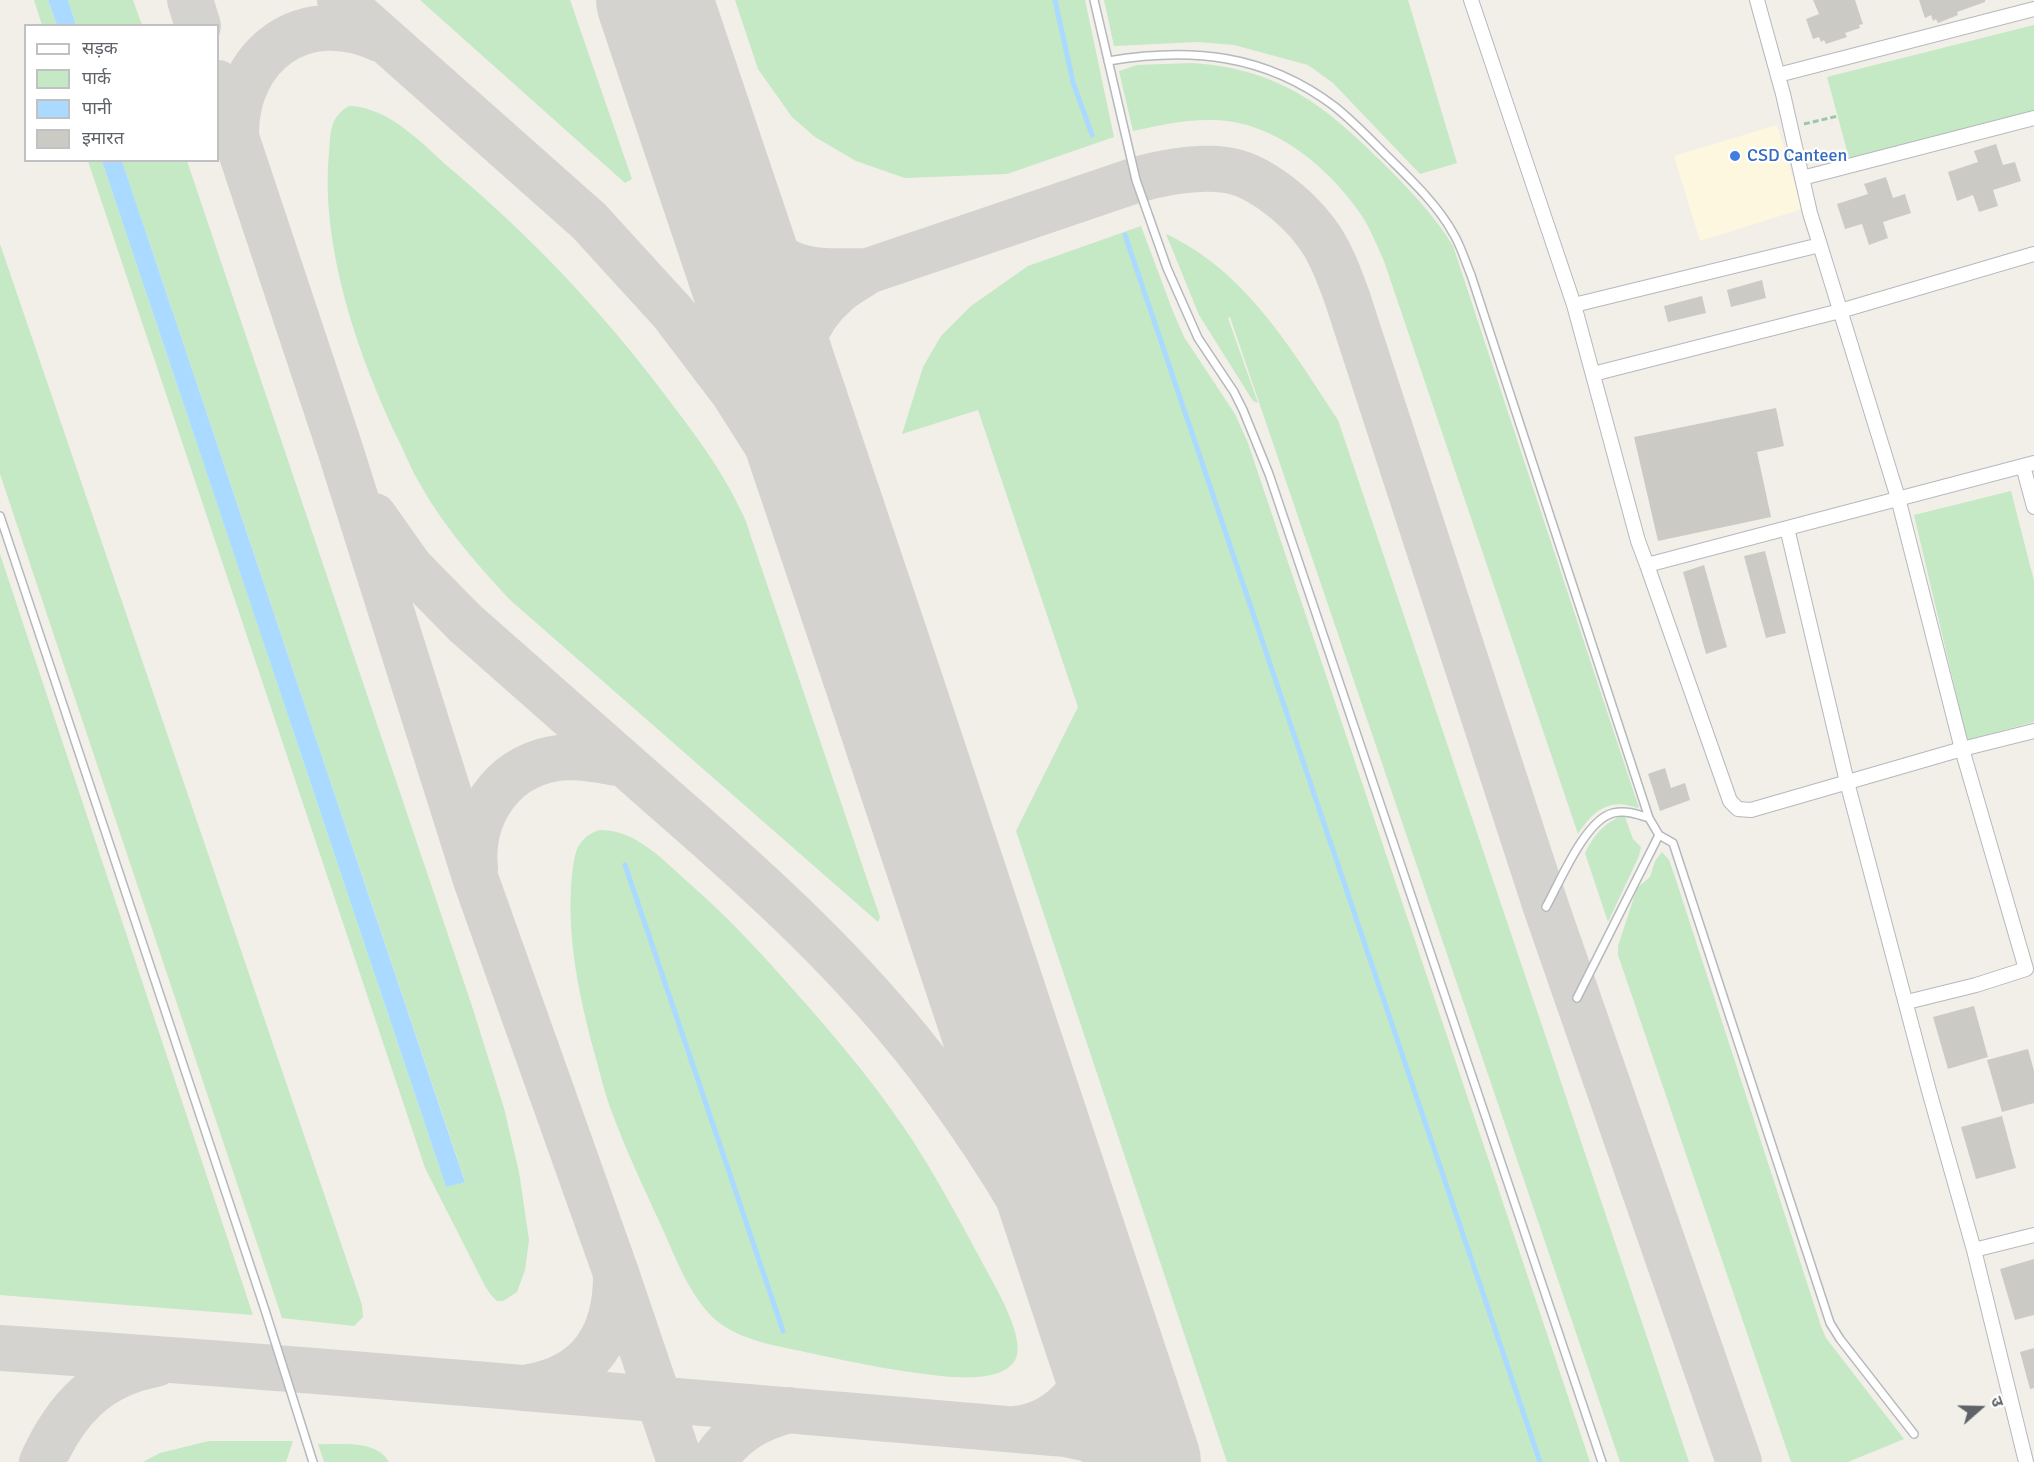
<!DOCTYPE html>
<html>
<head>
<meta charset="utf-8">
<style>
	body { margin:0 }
	#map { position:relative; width:2034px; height:1462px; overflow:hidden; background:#f1efe8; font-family:Signika,"Noto Sans Devanagari",sans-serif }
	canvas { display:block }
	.legend { position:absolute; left:24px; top:24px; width:195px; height:138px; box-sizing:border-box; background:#fff; border:2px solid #bfc1c3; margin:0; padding:8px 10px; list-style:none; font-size:18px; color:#5f6368 }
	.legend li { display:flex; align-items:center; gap:12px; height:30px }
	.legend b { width:30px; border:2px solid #bfc1c3 }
	.north { position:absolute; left:1950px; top:1378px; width:60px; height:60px; -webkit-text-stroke:4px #fff; paint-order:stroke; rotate:70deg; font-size:16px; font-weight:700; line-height:24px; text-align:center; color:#5f6368 }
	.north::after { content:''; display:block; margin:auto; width:21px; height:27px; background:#5f6368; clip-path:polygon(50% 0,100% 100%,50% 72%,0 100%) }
</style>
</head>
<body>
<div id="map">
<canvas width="2034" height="1462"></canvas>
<ul class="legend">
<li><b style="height:8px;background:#fff"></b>सड़क</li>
<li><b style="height:16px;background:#c5e8c5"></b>पार्क</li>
<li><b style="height:16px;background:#aadaff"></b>पानी</li>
<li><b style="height:16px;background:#cccac5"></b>इमारत</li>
</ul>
<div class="north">उ</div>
</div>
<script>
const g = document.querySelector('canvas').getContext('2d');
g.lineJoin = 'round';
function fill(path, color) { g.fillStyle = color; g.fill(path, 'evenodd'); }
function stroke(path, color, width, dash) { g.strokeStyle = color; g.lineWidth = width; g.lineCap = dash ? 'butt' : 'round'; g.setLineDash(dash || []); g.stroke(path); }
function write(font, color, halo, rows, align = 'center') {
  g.font = font + ' Signika,sans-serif'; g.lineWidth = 4.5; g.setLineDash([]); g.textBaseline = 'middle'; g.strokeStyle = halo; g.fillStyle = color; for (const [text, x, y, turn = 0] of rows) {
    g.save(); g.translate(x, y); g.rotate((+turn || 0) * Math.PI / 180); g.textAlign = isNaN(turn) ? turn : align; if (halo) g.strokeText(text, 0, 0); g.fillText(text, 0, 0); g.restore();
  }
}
fill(new Path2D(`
	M1777,125L1802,209L1700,241L1674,156Z`), '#fef7e0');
fill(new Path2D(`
	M34,0H48L57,25H42Z
	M68,0H133L142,25H76Z
	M420,0H570L632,179L625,183Z
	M735,0H1085L1114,137L1007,174L905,178L856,161L815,137L792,117L758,69Z
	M1104,0H1408L1457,163L1420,174L1333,83L1308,65L1234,45L1198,42L1114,46Z
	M2034,25V111L1849,158L1827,77Z
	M1192,63C1284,69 1330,110 1392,172C1415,196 1436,218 1453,246L1637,802L1639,807L1637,808C1609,797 1592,812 1578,834L1384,261C1377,246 1371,230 1362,216C1330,168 1274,121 1214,120C1186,119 1160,125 1133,131L1119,71L1137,65Z
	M349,106C390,107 423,145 452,170C530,236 600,309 662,391C690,428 720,466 740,509C746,519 749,531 753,543L870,888L880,917L878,922L509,599C477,564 443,526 420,484C412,471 406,456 400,443C359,359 320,247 329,153C331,132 329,118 349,106Z
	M88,161H102L446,1187L465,1181L122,161H187L471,1003L504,1108L519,1172L529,1240L525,1270L517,1292L503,1301H497L491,1295L485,1286L425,1168Z
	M1141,226L1172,309L1184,337L1235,414L1248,443L1590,1462H1227L1016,831L1078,707L978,410L902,434L923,367L941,336L971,306L1028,266Z
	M1166,234C1246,271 1292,350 1338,420L1689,1462H1620L1230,317L1228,318L1258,403L1253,401L1199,315Z
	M0,244L362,1305L363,1317L354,1326L282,1318L0,474Z
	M2011,491L2034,581V722L1967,740L1914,515Z
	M0,554L253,1315L0,1295Z
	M1619,817H1625L1633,839L1641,847L1639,856L1608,922L1585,853C1593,837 1602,825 1619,817Z
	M600,830C612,830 626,834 636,840C656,851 673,869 690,884C729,918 764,956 798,995C839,1041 879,1089 913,1141C938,1180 960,1221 982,1262C993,1283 1023,1332 1017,1355C1010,1383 955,1378 933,1375C895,1371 857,1363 819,1355C786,1347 744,1343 717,1321C688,1296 675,1255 659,1221C642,1184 624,1146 610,1107C603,1088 599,1068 593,1048C579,995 568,942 571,887C572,875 573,861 577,849C582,839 589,833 600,830Z
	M1662,852L1669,860L1675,877L1822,1329L1826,1338L1904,1439L1848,1462H1791L1618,955V946L1637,888L1650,877L1655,861Z
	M209,1441H293L286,1462H143L160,1453Z
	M318,1444C341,1445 376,1439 389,1462H324Z`), '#c5e8c5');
fill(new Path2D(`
	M48,0H68L76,25H57Z
	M102,161H122L465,1182L446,1187Z`), '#aadaff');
stroke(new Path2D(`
	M1055,0L1073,82L1092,135
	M1125,235L1540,1462
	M625,865L783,1331`), '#aadaff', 5);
stroke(new Path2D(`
	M190,0L198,26
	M340,0L589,221L673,313L733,392L785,474L832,564L882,677
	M218,83L340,449L476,880L616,1273L680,1462
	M236,138C234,54 304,3 382,40
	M706,155C725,196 745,242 789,263C813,274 842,271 868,271
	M810,465C805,447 797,427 795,407C790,363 803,321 837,292C846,284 858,278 868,271L1136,180C1165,172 1196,166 1226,170C1258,174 1297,207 1315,231C1330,250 1339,275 1347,297L1546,907L1739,1462
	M374,516L410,567L465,623C533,683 601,743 669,803C761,883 851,965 926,1062C981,1134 1030,1212 1071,1293C1097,1344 1118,1399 1140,1453
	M475,868C470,817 500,769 552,759C576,754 602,761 625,764
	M0,1348C356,1372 711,1404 1066,1434L1098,1441L1130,1462
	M529,1387C590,1377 616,1335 616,1276
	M1015,1429C1064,1424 1101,1378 1095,1330
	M42,1462C66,1409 97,1375 156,1364
	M713,1462C732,1433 755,1419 789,1410`), '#d4d3d0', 46);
stroke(new Path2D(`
	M654,0L882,677L1143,1462`), '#d4d3d0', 116);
fill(new Path2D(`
	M1813,0H1855L1863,24L1859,25L1860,28L1845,33L1847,37L1826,44L1824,40L1821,42L1819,37L1813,39L1806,19L1819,14Z
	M1919,0H1985V2L1957,12L1958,15L1938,23L1936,19L1933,21L1931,15L1925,18Z
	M1996,144L2003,165L2015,162L2021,181L1993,190L1998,206L1979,212L1973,195L1957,201L1948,172L1978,162L1974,151Z
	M1886,177L1893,198L1905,194L1911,213L1883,222L1888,238L1869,245L1862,224L1845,229L1837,204L1868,194L1864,184Z
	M1762,280L1766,298L1731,307L1727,290Z
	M1702,296L1706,313L1668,322L1664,306Z
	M1776,408L1784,446L1757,452L1771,517L1658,541L1634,437Z
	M1765,551L1786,633L1766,638L1744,556Z
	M1704,565L1727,647L1706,654L1683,572Z
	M1665,768L1671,788L1685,783L1690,800L1660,811L1648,774Z
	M1974,1006L1988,1057L1948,1069L1933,1017Z
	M2028,1049L2034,1071V1103L2002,1112L1987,1060Z
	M2002,1116L2016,1168L1976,1179L1961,1127Z
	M2034,1259V1315L2015,1320L2000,1269Z
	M2034,1348V1388L2030,1389L2020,1352Z`), '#cccac5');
const lane = new Path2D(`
	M1094,0L1136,180L1167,268L1198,338L1234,392L1243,410L1269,474L1602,1462
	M1108,61C1191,47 1265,54 1334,106C1353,121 1370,139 1387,156C1410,179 1437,204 1453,233C1461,246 1465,261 1471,275L1649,818L1659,835L1673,843L1830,1323L1840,1339L1914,1434
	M0,516L265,1310L313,1462
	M1546,907C1560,882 1585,820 1613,813C1626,810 1637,814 1649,818
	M1577,998L1659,835`);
const street = new Path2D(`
	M1471,0L1574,305
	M1757,0L1783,94L1810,213L1820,245L1574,305L1638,541L1647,565L2034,463
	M1778,75L2034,9
	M1802,178L2034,118
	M1820,245L1898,498L1962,749L2026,969L1976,985L1907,1002
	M1593,374L1840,311L2034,254
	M2023,466L2034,507
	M1787,528L1847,782L1929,1091L1974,1250L2026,1462
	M1647,565L1730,801L1738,809L1751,810L1962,749L2034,731
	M1974,1250L2034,1235`);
stroke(lane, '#b5b8bc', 10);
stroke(street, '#b5b8bc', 16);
stroke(new Path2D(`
	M1804,124L1838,116`), '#9cc7a9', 3, [6, 3]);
stroke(lane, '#fff', 7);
stroke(street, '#fff', 14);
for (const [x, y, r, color] of [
	[1735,156,6,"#3f7fe0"]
]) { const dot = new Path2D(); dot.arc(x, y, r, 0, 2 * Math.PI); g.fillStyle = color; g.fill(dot); stroke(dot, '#fff', 2); }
write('18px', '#366cbe', '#fff', [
	["CSD Canteen",1747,156]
], 'left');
</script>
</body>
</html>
